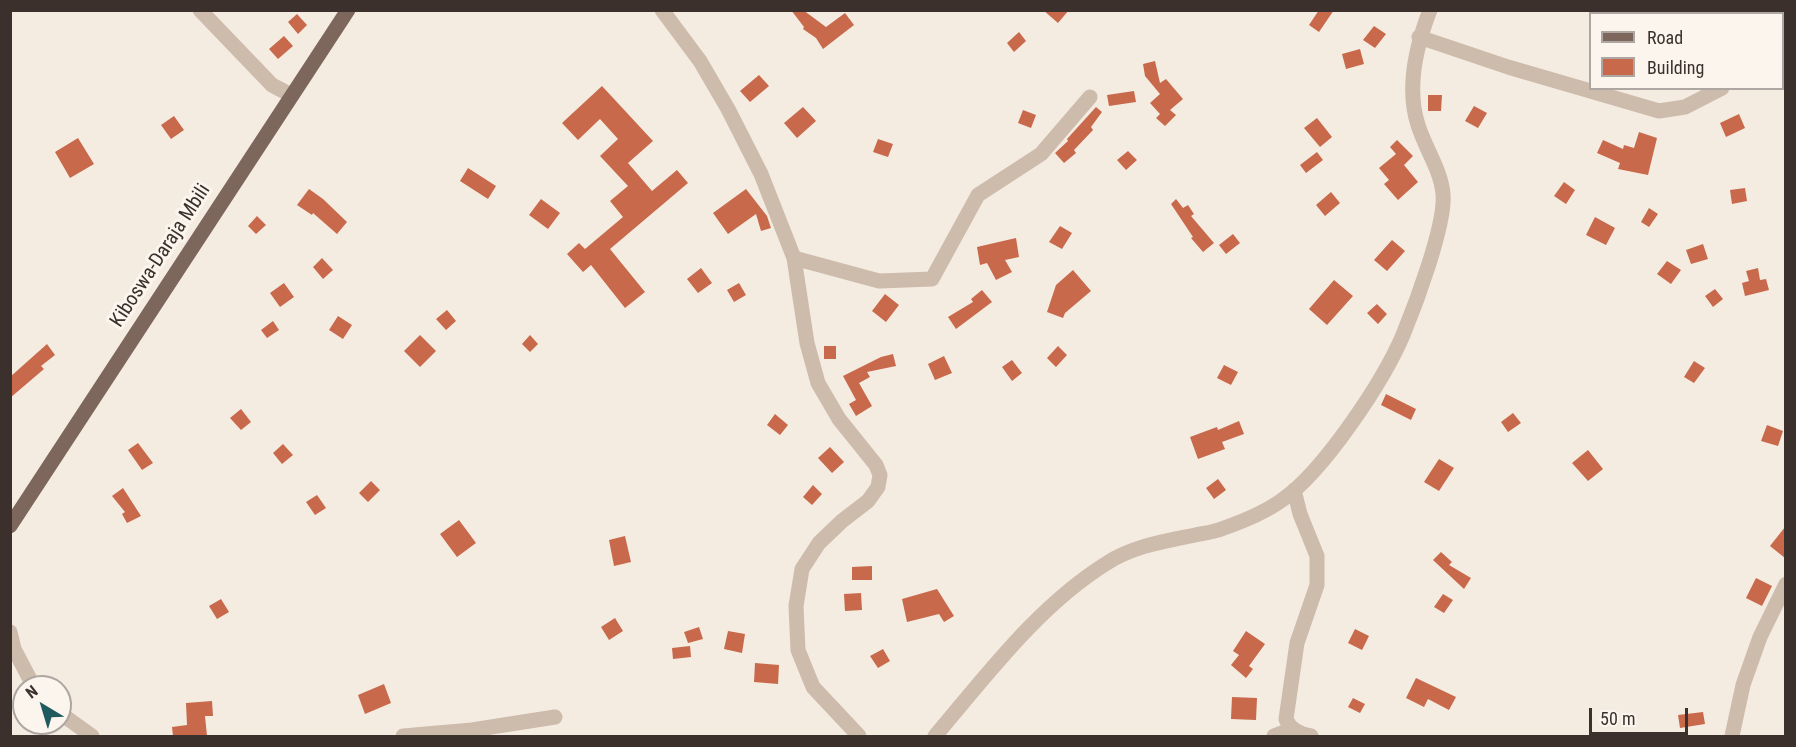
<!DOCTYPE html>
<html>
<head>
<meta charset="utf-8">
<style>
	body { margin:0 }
	#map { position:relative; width:1796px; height:747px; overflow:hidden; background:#f4ebe1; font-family:"Roboto Condensed",sans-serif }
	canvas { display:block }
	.frame { position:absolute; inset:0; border:12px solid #3b302b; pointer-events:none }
	.legend { position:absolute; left:1589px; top:12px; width:195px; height:78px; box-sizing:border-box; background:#fbf5ee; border:2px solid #aea6a0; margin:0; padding:8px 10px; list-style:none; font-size:18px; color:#3b302b }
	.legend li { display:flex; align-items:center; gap:12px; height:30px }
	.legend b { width:30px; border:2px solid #aea6a0 }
	.north { position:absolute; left:12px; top:675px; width:60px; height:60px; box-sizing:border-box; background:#fbf5ee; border:2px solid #aea6a0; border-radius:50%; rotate:322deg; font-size:16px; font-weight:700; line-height:24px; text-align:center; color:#3b302b }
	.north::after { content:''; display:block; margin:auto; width:21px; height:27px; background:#1f5a5e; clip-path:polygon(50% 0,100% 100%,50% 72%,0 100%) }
	.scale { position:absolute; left:1589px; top:708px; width:99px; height:27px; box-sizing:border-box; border:3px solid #3b302b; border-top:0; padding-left:8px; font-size:18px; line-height:21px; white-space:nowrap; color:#3b302b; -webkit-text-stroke:4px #fbf5ee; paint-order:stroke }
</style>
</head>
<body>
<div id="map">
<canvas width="1796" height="747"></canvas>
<div class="frame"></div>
<ul class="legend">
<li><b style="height:8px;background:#7d675c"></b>Road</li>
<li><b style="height:16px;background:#c8694b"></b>Building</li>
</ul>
<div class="north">N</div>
<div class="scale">50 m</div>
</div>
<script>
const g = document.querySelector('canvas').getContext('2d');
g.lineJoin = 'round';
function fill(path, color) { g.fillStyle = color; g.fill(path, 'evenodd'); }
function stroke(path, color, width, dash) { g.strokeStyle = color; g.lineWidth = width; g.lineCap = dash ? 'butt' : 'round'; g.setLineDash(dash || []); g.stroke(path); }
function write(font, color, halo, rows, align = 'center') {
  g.font = font + ' "Roboto Condensed",sans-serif'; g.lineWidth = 6; g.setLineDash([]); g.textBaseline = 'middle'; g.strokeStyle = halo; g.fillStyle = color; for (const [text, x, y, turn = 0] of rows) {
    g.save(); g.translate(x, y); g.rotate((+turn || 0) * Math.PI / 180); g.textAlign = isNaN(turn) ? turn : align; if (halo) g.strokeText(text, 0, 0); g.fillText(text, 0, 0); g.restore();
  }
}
fill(new Path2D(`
	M791,10H803L826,27L845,13L854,25L823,49L816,38L803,29L804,27Z
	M1043,10H1069L1058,23Z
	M1319,10H1334L1319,32L1309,25Z
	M297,14L307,25L298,34L288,22Z
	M1374,26L1386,34L1375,48L1363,40Z
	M1019,32L1026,41L1014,52L1007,43Z
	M284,36L293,46L278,59L269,49Z
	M1360,49L1364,64L1346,69L1342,54Z
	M1155,61L1160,83L1166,79L1183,99L1170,110L1176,115L1165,126L1156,118L1160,114L1150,103L1160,94L1145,76L1143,64Z
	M759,75L769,86L750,102L740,91Z
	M602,86L653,141L628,163L652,191L677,170L688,183L610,249L645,292L625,308L591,265L583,272L567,254L579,243L585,249L623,217L610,201L628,186L600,156L618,139L600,119L578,140L562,123Z
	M1134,91L1136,102L1109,106L1107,95Z
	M1428,95H1442L1441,111H1428Z
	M1474,106L1487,113L1478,128L1465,121Z
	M803,107L816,121L797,138L784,123Z
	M1096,107L1102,112L1091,127L1093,130L1074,150L1076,153L1064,163L1055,153L1068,141L1067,139Z
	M1023,110L1036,115L1031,128L1018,123Z
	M1739,114L1745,128L1726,137L1720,123Z
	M174,116L184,130L171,139L161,125Z
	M1317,118L1332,137L1320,147L1304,128Z
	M1639,132L1657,138L1648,175L1618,169L1620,163L1597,153L1603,140L1623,149L1624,145L1634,148Z
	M78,138L94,164L70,178L55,152Z
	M878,139L893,144L888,157L873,152Z
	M1397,140L1413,156L1404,165L1418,182L1398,200L1384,184L1389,180L1379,168L1396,154L1390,147Z
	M1128,151L1137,160L1126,170L1117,160Z
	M1317,152L1323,160L1306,173L1300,165Z
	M468,168L496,186L488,199L460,181Z
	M1564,182L1575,190L1566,204L1554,196Z
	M1745,188L1747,201L1732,204L1730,190Z
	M309,189L323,199L347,222L337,234L313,213L312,215L297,205Z
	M746,189L767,216L771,228L761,231L756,214L728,234L713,213Z
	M1331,192L1340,203L1325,216L1316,205Z
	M541,199L560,213L548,229L529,215Z
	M1176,199L1183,208L1188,205L1194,214L1191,216L1214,243L1203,252L1191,238L1193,237L1171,204Z
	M1649,208L1658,214L1649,227L1641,222Z
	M257,216L266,225L256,234L248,226Z
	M1595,217L1615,228L1606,245L1586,235Z
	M1060,226L1072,233L1062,249L1049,242Z
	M1233,234L1240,243L1226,254L1219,245Z
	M1016,238L1019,257L1005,260L1012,272L996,280L987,263L980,265L977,247Z
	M1392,240L1405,251L1387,271L1374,260Z
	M1703,244L1708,259L1691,264L1686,250Z
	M322,258L333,270L323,279L313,267Z
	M1667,261L1681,270L1671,284L1657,274Z
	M701,268L712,283L698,293L687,279Z
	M1758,268L1760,280L1766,279L1769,290L1745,296L1742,283L1749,281L1746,271Z
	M1073,270L1091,291L1065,313L1063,318L1047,312L1056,285Z
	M1334,280L1353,296L1327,325L1309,309Z
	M284,283L294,297L280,307L270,293Z
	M739,283L746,295L734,302L727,290Z
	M1715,289L1723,299L1713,307L1705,296Z
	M982,290L992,302L956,329L948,317L973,302L971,299Z
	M885,294L899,305L886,322L872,311Z
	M1377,304L1387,314L1378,324L1367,313Z
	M447,310L456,321L446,330L436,319Z
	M338,316L352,325L343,339L329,330Z
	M273,321L279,330L267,338L261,330Z
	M420,335L436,351L420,367L404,351Z
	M530,335L538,344L530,352L522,344Z
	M47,344L55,355L41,366L44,369L10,398V377Z
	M824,346H836V359H824Z
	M1058,346L1067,355L1056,367L1047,358Z
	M893,354L896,366L867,372L870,377L859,383L872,406L856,416L849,404L856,400L843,376L881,357Z
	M944,356L952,373L935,380L928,364Z
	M1012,360L1022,373L1012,381L1002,367Z
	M1694,361L1705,368L1694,383L1684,377Z
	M1224,365L1238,372L1231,385L1217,378Z
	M1386,394L1416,409L1411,420L1381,405Z
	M241,409L251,422L241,430L230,418Z
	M1513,413L1521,423L1508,432L1501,422Z
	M775,414L788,425L780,435L767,425Z
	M1239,421L1244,434L1222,442L1225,449L1198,459L1190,437L1217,427L1218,430Z
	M1767,425L1783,431L1778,446L1761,441Z
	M138,443L153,463L142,470L128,450Z
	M283,444L293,455L282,464L273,453Z
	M830,447L844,462L832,473L818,458Z
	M1588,450L1603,469L1588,481L1572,463Z
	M1439,459L1454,468L1439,491L1424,482Z
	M1218,479L1226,490L1214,499L1206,488Z
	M371,481L380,490L368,502L359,493Z
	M813,485L822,494L812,505L803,497Z
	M123,488L141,516L127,523L122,514L125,512L112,496Z
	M317,495L326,508L315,515L306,502Z
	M459,520L476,543L457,557L440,534Z
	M1785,527V558L1770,546Z
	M625,536L631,562L614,566L609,540Z
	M1441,552L1452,562L1449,565L1471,578L1464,589L1433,560Z
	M872,566V580H852V567Z
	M1756,578L1772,586L1762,606L1746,598Z
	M937,589L954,616L944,622L939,614L907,622L902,599Z
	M861,593L862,610L845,611L844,594Z
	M1443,594L1453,600L1444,613L1434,607Z
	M221,599L229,612L217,619L209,606Z
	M615,618L623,631L609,640L601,627Z
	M699,627L703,639L688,643L684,632Z
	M1355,629L1369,636L1362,650L1348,643Z
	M728,631L745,634L742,653L724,649Z
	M1246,631L1265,644L1249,666L1253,669L1246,678L1231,665L1239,655L1233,651Z
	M690,646L691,657L673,659L672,648Z
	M883,649L890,661L878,668L870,656Z
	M755,663L779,665L778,684L754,682Z
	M1416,678L1456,697L1449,710L1428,699L1424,707L1406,698Z
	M384,684L391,703L365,714L358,695Z
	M1232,697L1257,698L1256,720L1231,719Z
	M1353,698L1365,704L1360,713L1348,707Z
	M212,701L213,716H205L207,736H173L172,727L187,725L186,703Z
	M1703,712L1705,724L1680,728L1678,715Z`), '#c8694b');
stroke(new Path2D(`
	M200,10L272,85L291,95
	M662,10L700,61L728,109L761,174L794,258L807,343L818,383L839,419L876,465L880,475L878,487L868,501L842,521L819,543L802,569L796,606L798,650L813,687L859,736
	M1419,37L1508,67L1659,111L1685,107L1722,88
	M1782,80L1786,81
	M794,258L879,281L932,279L978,195L1041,154L1090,97
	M1294,490L1300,514L1317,556V585L1297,643L1286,719C1290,730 1300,734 1311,736
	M10,632L14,649L34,687
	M60,713L92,736
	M403,736L472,730L555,717
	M935,736C987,675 1038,606 1107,563C1133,546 1166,541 1195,535C1205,533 1215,532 1224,528C1241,522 1267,511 1282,500C1323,472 1383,382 1403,335C1415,306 1446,224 1443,194C1441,170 1425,148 1418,125C1406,88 1416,46 1430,10
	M1274,736L1292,729
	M1732,736L1743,685L1760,637L1786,584`), '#cdbbac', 15);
stroke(new Path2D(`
	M10,526L348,10`), '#7d675c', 15);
write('20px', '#3b302b', '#fbf5ee', [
	["Kiboswa-Daraja Mbili",161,256,-57]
]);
</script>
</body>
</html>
